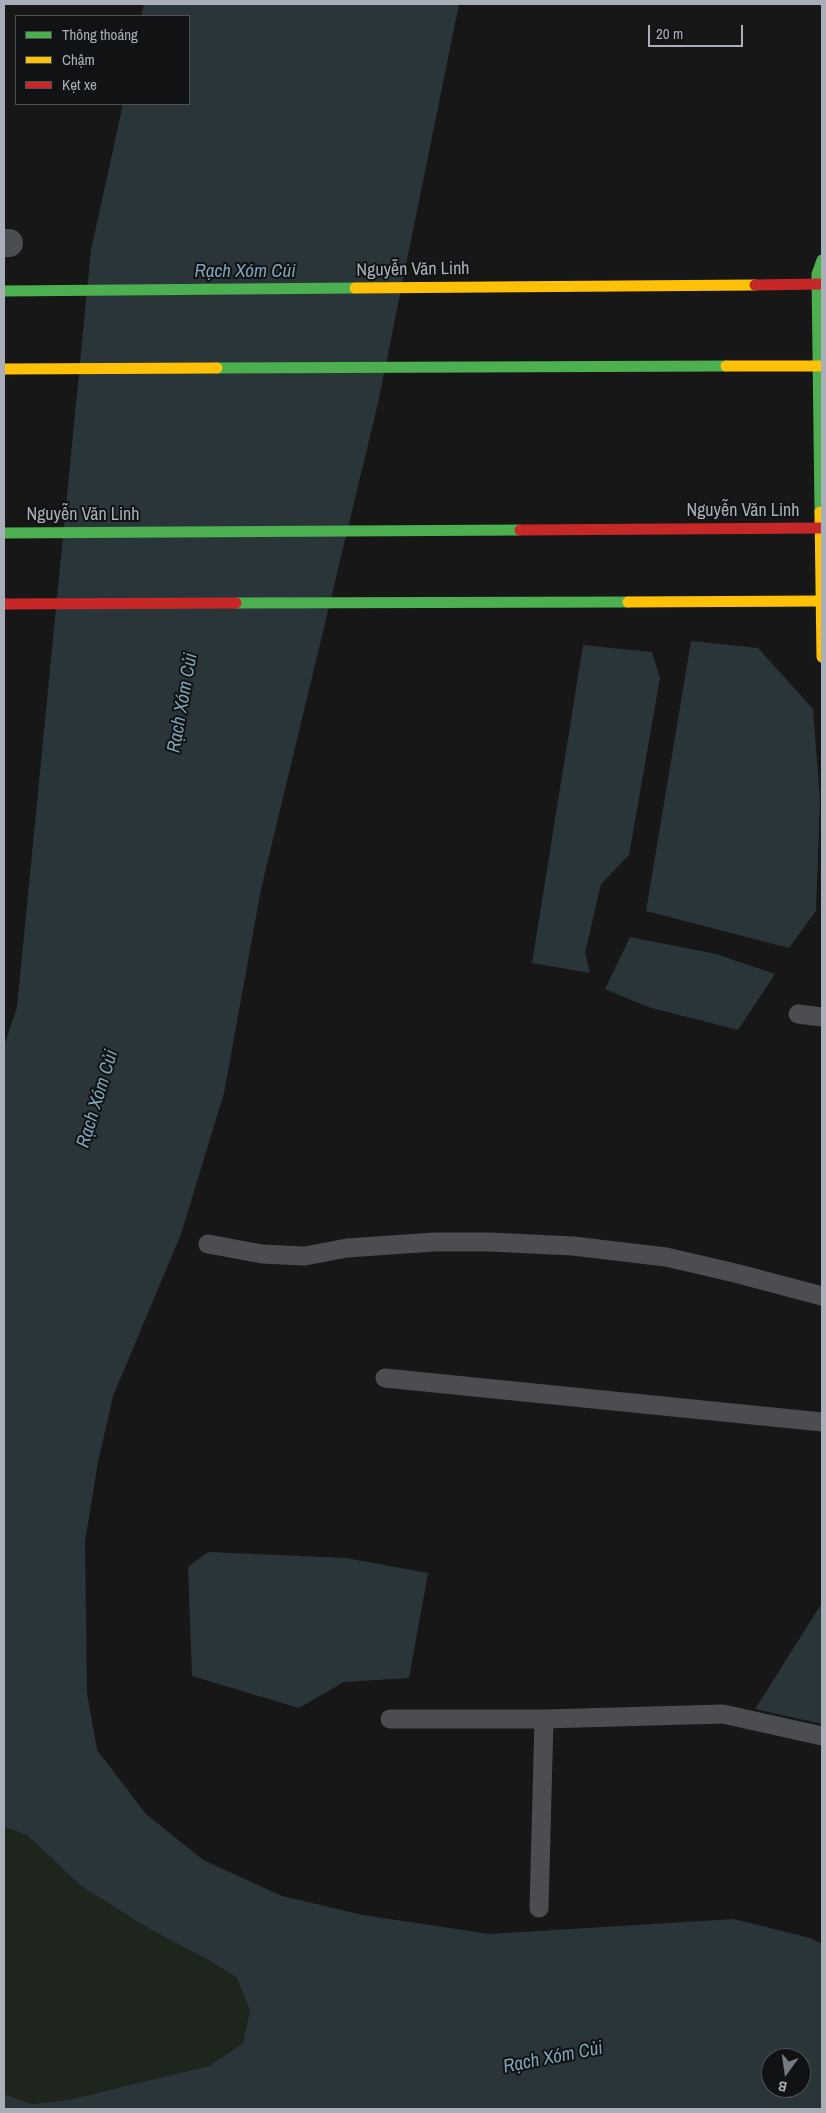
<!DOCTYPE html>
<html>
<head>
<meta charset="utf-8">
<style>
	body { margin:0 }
	#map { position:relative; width:826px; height:2113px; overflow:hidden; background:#171717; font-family:"Archivo Narrow",sans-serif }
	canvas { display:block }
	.frame { position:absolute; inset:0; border:5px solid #a8afb9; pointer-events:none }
	.legend { position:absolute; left:15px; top:15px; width:175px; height:90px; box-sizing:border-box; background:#111213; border:1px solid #4d5155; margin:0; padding:6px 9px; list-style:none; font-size:15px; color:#a8afb9 }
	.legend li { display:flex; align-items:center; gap:10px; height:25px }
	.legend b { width:25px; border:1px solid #4d5155 }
	.north { position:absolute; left:761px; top:2048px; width:50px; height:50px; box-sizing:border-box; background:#111213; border:1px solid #4d5155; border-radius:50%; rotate:194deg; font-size:14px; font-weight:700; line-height:20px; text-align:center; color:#a8afb9 }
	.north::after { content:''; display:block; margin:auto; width:18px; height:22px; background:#757a80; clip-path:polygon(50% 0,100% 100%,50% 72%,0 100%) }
	.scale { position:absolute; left:648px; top:25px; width:95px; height:22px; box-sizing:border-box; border:2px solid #a8afb9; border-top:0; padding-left:6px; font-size:15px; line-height:18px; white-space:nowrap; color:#a8afb9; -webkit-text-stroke:4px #111213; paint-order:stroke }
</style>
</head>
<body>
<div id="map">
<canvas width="826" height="2113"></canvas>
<div class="frame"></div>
<ul class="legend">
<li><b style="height:6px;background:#4caf50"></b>Thông thoáng</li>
<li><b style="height:6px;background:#ffc107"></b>Chậm</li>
<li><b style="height:6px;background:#c62828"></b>Kẹt xe</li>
</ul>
<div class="north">B</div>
<div class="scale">20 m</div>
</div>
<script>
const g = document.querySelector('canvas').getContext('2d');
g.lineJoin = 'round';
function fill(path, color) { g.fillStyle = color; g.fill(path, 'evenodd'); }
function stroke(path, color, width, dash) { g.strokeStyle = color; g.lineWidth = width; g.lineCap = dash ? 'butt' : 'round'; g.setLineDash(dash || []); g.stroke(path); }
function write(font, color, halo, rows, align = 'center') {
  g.font = font + ' "Archivo Narrow",sans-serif'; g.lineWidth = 4; g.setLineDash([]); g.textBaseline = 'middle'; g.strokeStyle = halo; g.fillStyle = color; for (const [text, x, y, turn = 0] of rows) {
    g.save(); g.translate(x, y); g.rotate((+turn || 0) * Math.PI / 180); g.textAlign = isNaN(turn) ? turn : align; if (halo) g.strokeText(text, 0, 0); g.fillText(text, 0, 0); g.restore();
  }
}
fill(new Path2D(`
	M4,1827L27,1835L81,1886L148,1928L210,1961L237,1978L250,2011L243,2043L209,2066L68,2100L31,2104L4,2094Z`), '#1d251d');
fill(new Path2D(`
	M144,4H459L378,403L261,889L224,1093L181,1234L113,1396L98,1462L85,1541L87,1693L97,1750L146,1814L203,1860L282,1896L363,1915L490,1934L734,1919L810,1938L822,1944V2109H4V2094L31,2104L68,2100L209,2066L243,2043L250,2011L237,1978L210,1961L148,1928L81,1886L27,1835L4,1827V1046L17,1007L91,250L123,104H189V16H141ZM771,2058H801V2088H771Z
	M691,641L758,648L813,709L820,800L816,911L789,948L646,911Z
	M583,645L652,652L660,678L629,855L601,884L585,953L590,973L532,963Z
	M630,937L716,954L775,974L738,1030L648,1007L605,989Z
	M208,1552L346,1558L428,1573L409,1678L344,1682L299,1708L192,1676L188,1567Z
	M822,1603V1724L755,1709Z`), '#2a353a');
stroke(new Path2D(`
	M798,1014L822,1017
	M208,1244L262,1254L305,1256L347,1248L434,1242H490L573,1246L666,1257L735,1273L822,1296
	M385,1378L822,1422
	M390,1719H544
	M539,1908L544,1719L723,1714L822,1736`), '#4b4d50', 19);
stroke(new Path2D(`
	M4,243H9`), '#4b4d50', 28);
stroke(new Path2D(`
	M820,512L817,274L822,260`), '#4caf50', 11);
stroke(new Path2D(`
	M820,512L822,657`), '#ffc107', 11);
stroke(new Path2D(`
	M4,291L355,288
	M217,368L726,366
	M4,533L520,530
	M236,603L628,602`), '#4caf50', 11);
stroke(new Path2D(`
	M355,288L755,285
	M726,366H822
	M4,369L217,368
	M628,602L822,601`), '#ffc107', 11);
stroke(new Path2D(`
	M755,285L822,284
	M520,530L822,528
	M4,604L236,603`), '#c62828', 11);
write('18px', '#a8afb9', '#111213', [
	["Nguyễn Văn Linh",413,270,-1],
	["Nguyễn Văn Linh",743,511],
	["Nguyễn Văn Linh",83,515]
]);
write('italic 19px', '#7ea2b5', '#111213', [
	["Rạch Xóm Củi",245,272],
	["Rạch Xóm Củi",183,703,-80],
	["Rạch Xóm Củi",98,1099,-73],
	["Rạch Xóm Củi",553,2058,-11]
]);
</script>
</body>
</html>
